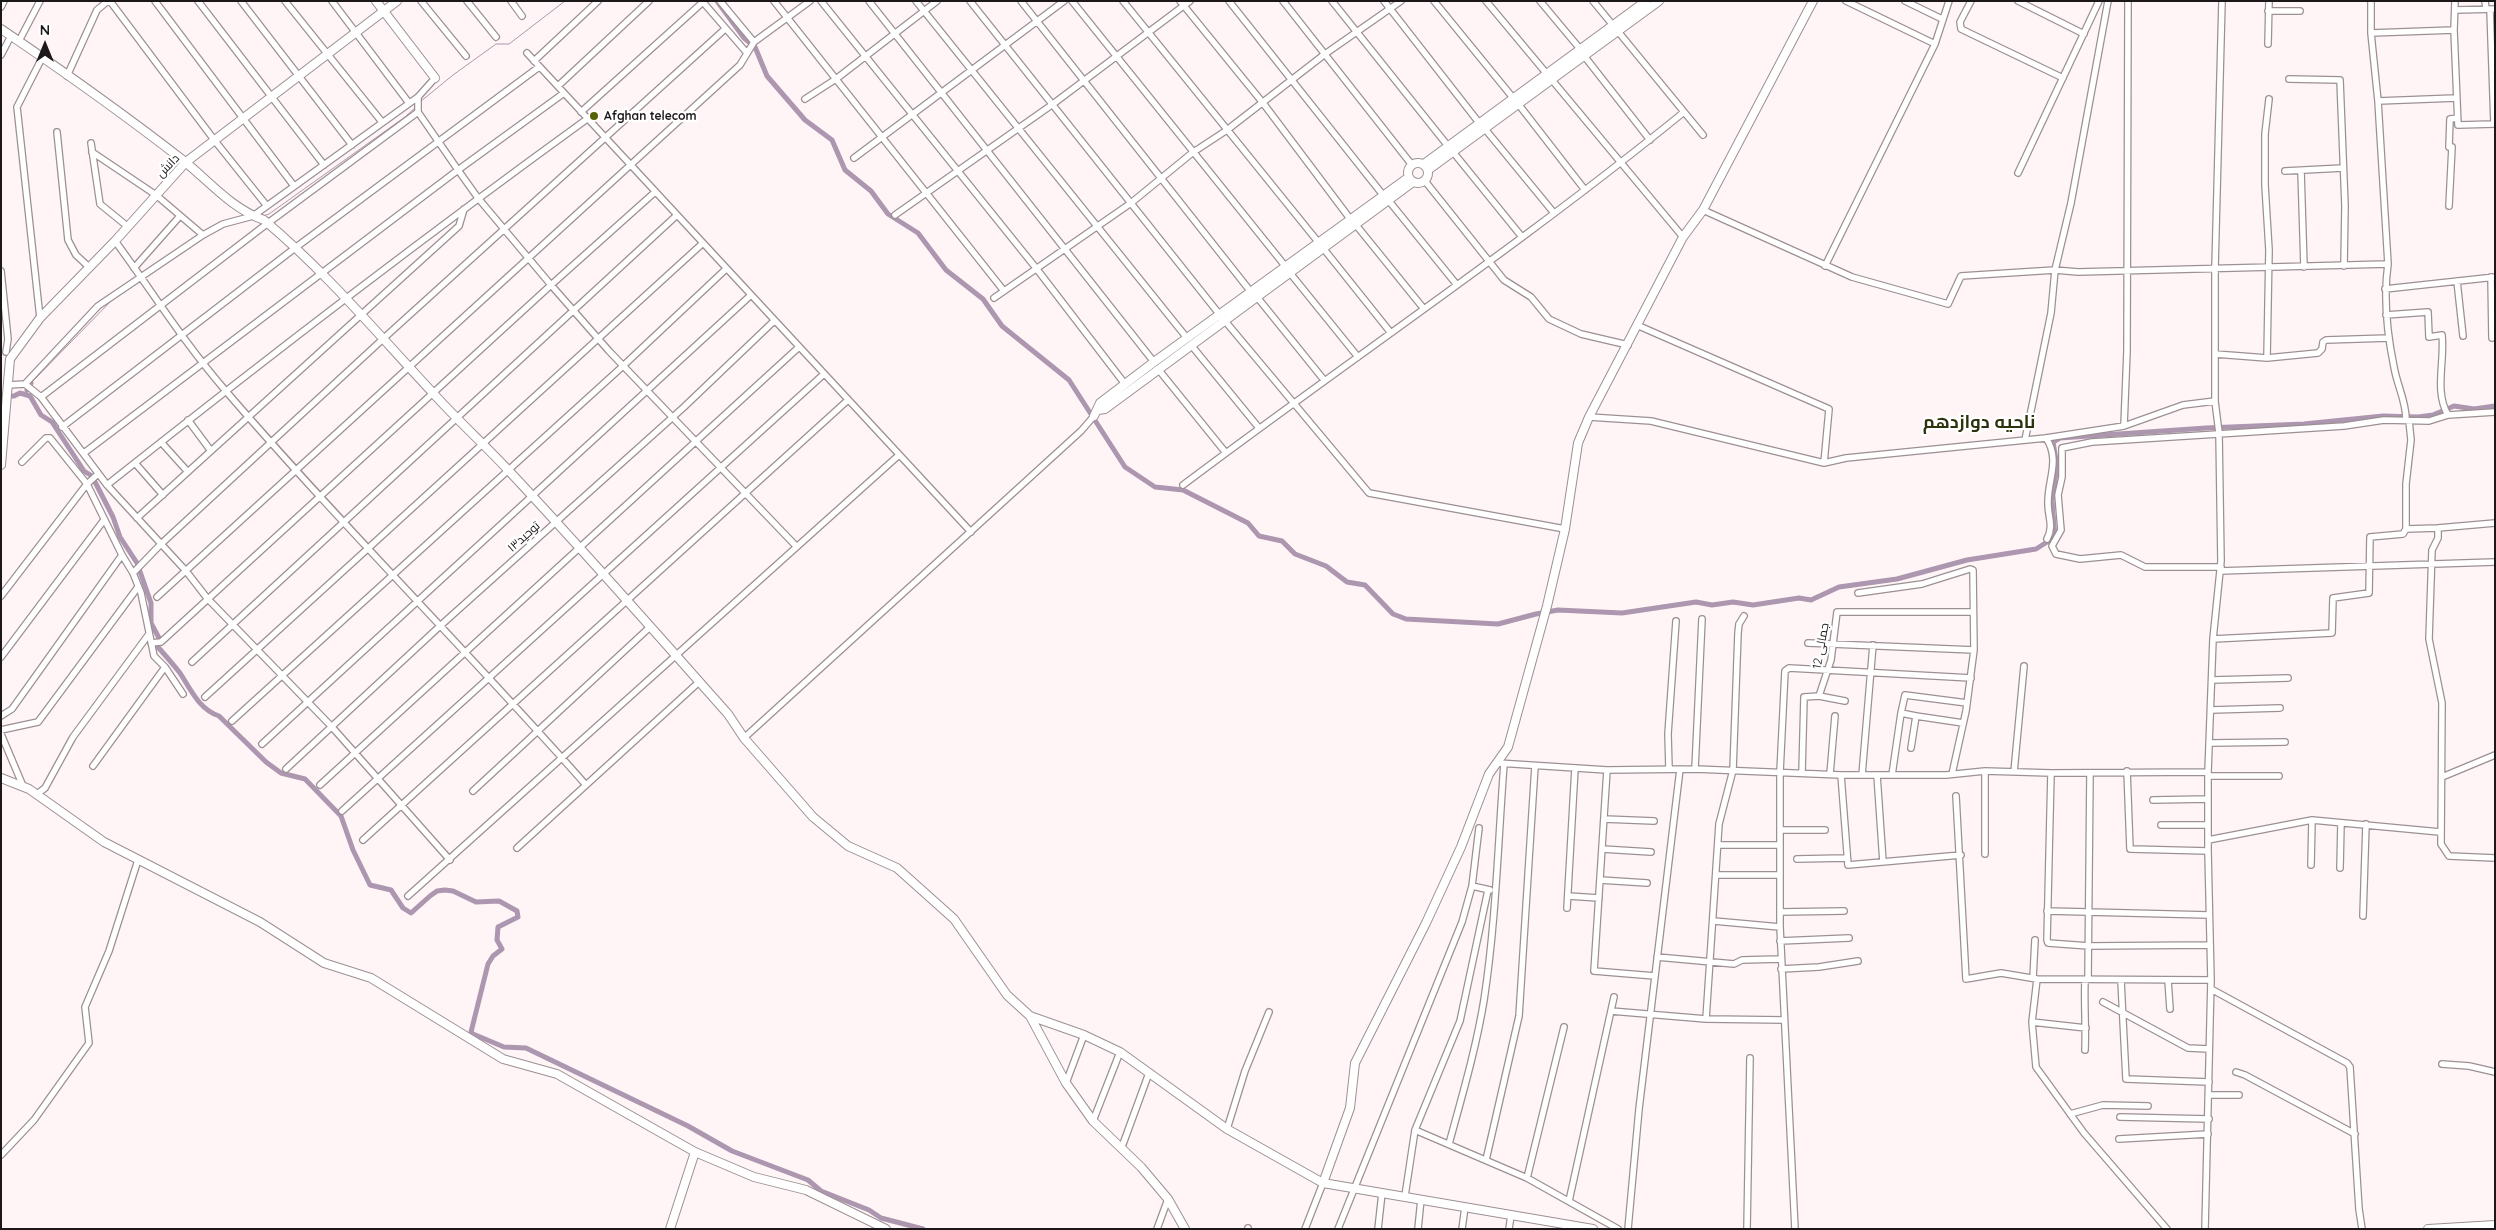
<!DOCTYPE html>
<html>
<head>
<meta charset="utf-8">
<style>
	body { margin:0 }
	#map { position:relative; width:2496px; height:1230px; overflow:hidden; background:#fff5f6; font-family:Quicksand,sans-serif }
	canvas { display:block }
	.frame { position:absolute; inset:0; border:2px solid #1c1718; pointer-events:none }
	.north { position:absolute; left:20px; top:20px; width:50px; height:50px; -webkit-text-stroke:4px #fff; paint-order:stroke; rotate:0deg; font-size:14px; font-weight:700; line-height:20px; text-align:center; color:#1c1718 }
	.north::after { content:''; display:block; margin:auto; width:18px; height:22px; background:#1c1718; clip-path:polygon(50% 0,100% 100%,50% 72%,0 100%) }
</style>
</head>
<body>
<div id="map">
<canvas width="2496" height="1230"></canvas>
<div class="frame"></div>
<div class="north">N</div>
</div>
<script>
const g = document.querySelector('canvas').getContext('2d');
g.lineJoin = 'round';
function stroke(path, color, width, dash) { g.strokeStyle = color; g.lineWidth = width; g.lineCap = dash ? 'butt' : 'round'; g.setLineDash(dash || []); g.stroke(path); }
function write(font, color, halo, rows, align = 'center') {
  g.font = font + ' Quicksand,Cairo,sans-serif'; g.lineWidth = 4.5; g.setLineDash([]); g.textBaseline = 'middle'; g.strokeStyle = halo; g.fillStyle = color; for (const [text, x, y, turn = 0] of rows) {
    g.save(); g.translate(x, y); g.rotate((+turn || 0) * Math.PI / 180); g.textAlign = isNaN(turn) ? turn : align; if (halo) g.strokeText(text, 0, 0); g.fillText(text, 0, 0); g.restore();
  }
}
stroke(new Path2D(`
	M420,102L453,75L496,44H509L565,1
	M263,216L269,214L405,117L416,107
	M176,257L210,234
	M31,383L112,300
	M24,394L27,390`), '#ad96af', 1);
stroke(new Path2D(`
	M717,1L744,38L755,47L767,76L805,120L832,140L845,170L871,191L888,214L918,233L946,270L983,299L1002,326L1069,380L1125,467L1155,487L1183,490L1248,523L1259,536L1282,541L1295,554L1326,566L1347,582L1365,585L1393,614L1406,619L1498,624L1536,614L1558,610L1622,613L1696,602L1712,605L1733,602L1753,605L1799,598L1811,600L1839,587L1897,579L1967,560L2036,549L2055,537L2052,501L2057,466L2053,442L2060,438L2206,428L2304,424L2383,416L2418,417L2433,415L2454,406L2474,409L2495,406
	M27,390L31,383
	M1,396H14L20,393L30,396L41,415L52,422L84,471L92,476L113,517L120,537L137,563L151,603V623L159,638L157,646C165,655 173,664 180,673C191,690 199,709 219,716L266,762L281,773L305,779L341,816L353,850L370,885L391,890L403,908L411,913L430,896L437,891L445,890L453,891L476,902L499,901L517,911L518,917L498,927L497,940L502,949L493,956L488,964L471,1032L473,1034L504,1047L526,1048L688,1126L732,1151L808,1180L821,1191L869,1210L881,1218L923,1229`), '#ad96af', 5);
const street = new Path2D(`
	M110,1L215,141L267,206
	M155,1L294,186
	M198,1L324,165
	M241,1L352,145
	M285,1L382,122
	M332,1L409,103
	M421,1L466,56
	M467,1L496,37
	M511,1L522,16
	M702,1L747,53
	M720,1L754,42
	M774,1L1004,291
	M821,1L1036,268L1125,384
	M869,1L1154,362
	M916,1L1187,338
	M970,1L1220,315L1369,493L1565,529
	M1021,1L1251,292
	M1072,1L1286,267
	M1123,1L1319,243
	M1180,1L1263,103L1351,220
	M1229,1L1383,195
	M1283,1L1412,165
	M1332,1L1448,146
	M1384,1L1480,124
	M1434,1L1514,99
	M1486,1L1683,237
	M1540,1L1581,50
	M1593,1L1703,135
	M1846,1L1935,44
	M1905,1L1942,19
	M1971,1L1960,22L1961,29L2063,78
	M2018,1L2084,34
	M2371,1V33L2378,101L2388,264C2383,299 2387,333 2394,367C2397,385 2406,401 2406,419L2409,421L2411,440L2406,484V529L2438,528V538L2432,550L2429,639L2442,703L2441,844L2449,856L2495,858
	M2455,1L2454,30L2458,125L2495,124
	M2485,1L2486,9
	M1,7L4,1
	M2456,10L2495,9
	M2490,10L2494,124
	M2268,11H2300
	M2371,33L2454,30
	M19,41L40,1
	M2268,44L2269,1
	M527,53L971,532
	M1,55L11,36
	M1585,57L1650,140
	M534,61L598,1
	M67,76L97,10L108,1
	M2289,79L2340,80L2345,206L2344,266
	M558,86L649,1
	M418,97V112L458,170L478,198L551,285L609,351L796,546
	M805,99L836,79L937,1
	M2378,101L2456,98
	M1519,105L1585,190
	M581,112L703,2
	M1485,129L1554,213
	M57,132L68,240L76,255L89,267
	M91,143L100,204L127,226
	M92,152L156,195L203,235
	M1453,152L1522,237
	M854,158L1064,1
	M2285,171L2343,168
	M2301,171L2304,267
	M2018,173L2099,1
	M1425,181L1504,280L1531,297L1549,319L1581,334L1628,345
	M1389,201L1457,285
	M2449,206L2452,147H2449L2450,119L2457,118
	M1703,210L1852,277L1948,304L1961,276L2055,270L2078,272L2388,264
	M895,215L1053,104L1190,1
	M1356,225L1424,309
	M115,241C152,291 184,343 225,390C341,525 468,651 586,785
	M1323,248L1391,333
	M1825,266L1935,44L1949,1
	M134,268L180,216
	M1,271L8,339L6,352
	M1290,273L1358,357
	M2491,277L2492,338
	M2457,281L2463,336
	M2385,289L2495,277
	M1257,297L1324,380
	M994,298L1131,203L1192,153L1227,130L1325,54L1401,1
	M2386,315L2428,312L2429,337L2442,335C2445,361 2434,392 2448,415
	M40,318L17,107L42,58
	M1639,326L1829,409L1824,463
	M1191,345L1259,428
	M2215,354L2267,358L2318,353L2322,349L2323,342L2326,340L2389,338
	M2267,358L2269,250L2265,185V134L2269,99
	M1158,369L1226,453
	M25,384L98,306L203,235L223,224L253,216L418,97L435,78
	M8,385L25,384L41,397L107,485L186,571L207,598L332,727L450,860
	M41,397L268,223L418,112
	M1589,417L1651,421L1824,463L1846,458L2046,438L2124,426L2183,405L2215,401
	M188,420L211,451
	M2124,426L2127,351L2128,1
	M62,427L295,248L539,67
	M2046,438C2061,460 2047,481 2048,504C2048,517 2054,526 2047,539
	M2025,440L2051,313L2055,270L2071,203L2108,1
	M161,442L188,472
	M84,453L458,170L564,93
	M135,463L163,495
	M98,474L87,484L122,555L133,573L141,593L154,656L165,667L183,694
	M107,485C264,360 424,237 587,119
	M1183,485C1349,360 1522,244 1684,112
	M137,518L459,226L464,209
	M2438,528L2495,523
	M2221,567H2145L2121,555L2080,559L2056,554L2052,546L2061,530L2058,495L2062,477V448L2092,442L2344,426L2384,420L2429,421L2448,415L2495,412
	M2220,571L2495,562
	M133,573L161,544L384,338L725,29
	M1858,593L1922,584L1970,569L1973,570L1974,650L1966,711L1952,774
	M1,596L87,484L50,438H46L22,462
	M157,597L740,65L754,42L810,1
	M2213,639L2332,633L2333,598L2369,593L2370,537L2403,534L2406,529
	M151,643L161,642L551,285L655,192
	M1808,643L1974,650
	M1,657L104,520
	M192,662L677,215
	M2212,680L2288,678
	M1819,696L1831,660L1837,612H1972
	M205,697L703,243
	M2211,710L2280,708
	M1901,713L1905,695L1967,703
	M1,716L12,709L122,555
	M232,721L623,366L726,269
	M1,730L38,722L138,587
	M1,734L23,786
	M744,738L1081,431L1094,416
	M2210,743L2285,742
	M262,744L751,295
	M1911,748L1916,716L1963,723
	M1498,763L1607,770L1695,769L1841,775H1946L1985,771L2051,773L2208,772
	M93,766L165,667
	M286,769L440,626L684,407L774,321
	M1669,769L1668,734L1676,621
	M1695,769L1702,619
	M1607,770L1594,971L1655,976
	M1985,771V854
	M2127,771L2130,849L2208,851
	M2014,772L2024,666
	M1802,773L1804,697L1819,696L1845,701
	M2051,773L2047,940L2048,943L2089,946L2210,945
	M1830,774L1835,716
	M1841,775L1848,865L1961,855
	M1862,775L1873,645
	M1877,775L1883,862
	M1892,775L1901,713L1916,716
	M2208,776H2279
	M2442,777L2495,755
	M320,785L799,347
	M473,791L650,627
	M37,794L45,788L73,737L149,634
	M1956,796L1966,979L2001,973L2037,979L2211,980
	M2153,800L2208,799
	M342,811L824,374
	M1604,819L1654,821
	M2161,825H2208
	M1780,830H1825
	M363,840L848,400
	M2208,840L2312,820L2440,832
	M1718,845H1780
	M517,848L699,682
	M1602,849L1651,852
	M1797,859L1846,858
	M2311,865L2312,820
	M2340,868L2341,823
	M1717,875H1780
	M1600,880L1647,883
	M1472,886L1490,890
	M408,896L899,455
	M1568,896L1599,898
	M1567,908L1575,768
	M2047,911L2209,915
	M1780,912L1844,911
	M2363,916L2366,824
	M1714,921L1780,927
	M1780,941L1849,938
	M1657,957L1734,964L1742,960L1781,959
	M1781,969L1819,967L1858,961
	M2033,978L2035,940
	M2037,979L2032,1022L2036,1067L2084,1133L2167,1229
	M2085,980C2084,1004 2086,1026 2085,1050
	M2088,980L2090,773
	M2168,980L2170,1009
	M2121,981L2126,1079L2209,1082
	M2211,989L2347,1063L2350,1067L2359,1209L2362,1229
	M2103,1002L2188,1048L2209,1049
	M1611,1011L1706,1019L1784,1020
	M1706,1019L1719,824L1733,770L1738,633L1739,624L1744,616
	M2032,1022L2086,1028
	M2442,1064L2469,1066L2495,1072
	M2236,1072L2245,1075L2355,1134
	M1066,1083L1084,1035
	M2209,1095H2239
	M2070,1114L2103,1105L2148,1106
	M2120,1117L2209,1119
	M1093,1121L1120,1052
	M1227,1129L1245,1071L1269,1012
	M1415,1130L1527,1178L1618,1229
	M2119,1139L2208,1134
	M1123,1144L1149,1073
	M1449,1144C1462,1096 1476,1049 1484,1000C1496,922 1498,842 1504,764
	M1,1155L34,1120L89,1043L85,1007L109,951L138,860
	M1486,1160L1519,1016L1535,766
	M1527,1178L1564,1027
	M1405,1196L1415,1130L1460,1021L1488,890
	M1569,1201L1614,997
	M1157,1229L1168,1199
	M1248,1229V1228
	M1305,1229L1323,1183
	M1338,1229L1462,922L1472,886L1479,828
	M1378,1229L1382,1193
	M1418,1229L1421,1199
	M1462,1229L1465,1207
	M1509,1229L1511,1215
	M1628,1229L1639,1109L1680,769
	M1747,1229L1750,1058
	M1795,1229L1780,927V772L1785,671L1789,668L1971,678
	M2205,1229L2211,980L2208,851V772L2213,639L2221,561L2219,433L2215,401V268L2222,1`);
const secondary = new Path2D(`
	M376,1L435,78
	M1,29C63,71 125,115 184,161C210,182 232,209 264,220C327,273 377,333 433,393C457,420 485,445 510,472C584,551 656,633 728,714L744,738L813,817L848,846L897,868L954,919L1007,995L1030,1016L1084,1035L1120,1052L1227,1129L1323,1183L1593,1229
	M1408 173a10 10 0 1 1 20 0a10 10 0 1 1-20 0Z
	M1424,164L1646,1
	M1428,170L1659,1
	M1098,410L1105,409L1413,182
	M1094,416L1100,403L1154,362L1409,177
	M1,465L10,359L40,318L115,241L186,162L397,1
	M1,778L29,789L104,842L260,922L324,963L371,978L503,1059L557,1074L695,1152L754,1177L806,1190L886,1229
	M1030,1016L1066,1083L1093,1121L1141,1167L1168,1199L1185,1229
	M1323,1183L1350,1108L1355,1063L1426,923L1461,847L1489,774L1508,747L1547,606L1565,529L1578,443L1589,417L1683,237L1703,210L1813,1
	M670,1229L695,1152
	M2428,1229L2495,1225`);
stroke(street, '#9c9092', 8);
stroke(secondary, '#9c9092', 10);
stroke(street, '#fff', 5.5);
stroke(secondary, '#fff', 8);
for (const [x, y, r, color] of [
	[594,116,5,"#556306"]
]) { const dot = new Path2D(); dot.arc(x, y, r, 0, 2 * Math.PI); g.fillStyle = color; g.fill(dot); stroke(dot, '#fff', 2); }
write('bold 12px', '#1c1718', '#fff', [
	["Afghan telecom",604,116]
], 'left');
write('12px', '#1c1718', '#fff', [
	["دانش",168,166,-46],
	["توحید۱۳",524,537,-42],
	["جمالی 12",1821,646,-80]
]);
write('bold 18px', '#2d340d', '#fff', [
	["ناحیه دوازدهم",1979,423]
]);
</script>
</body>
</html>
